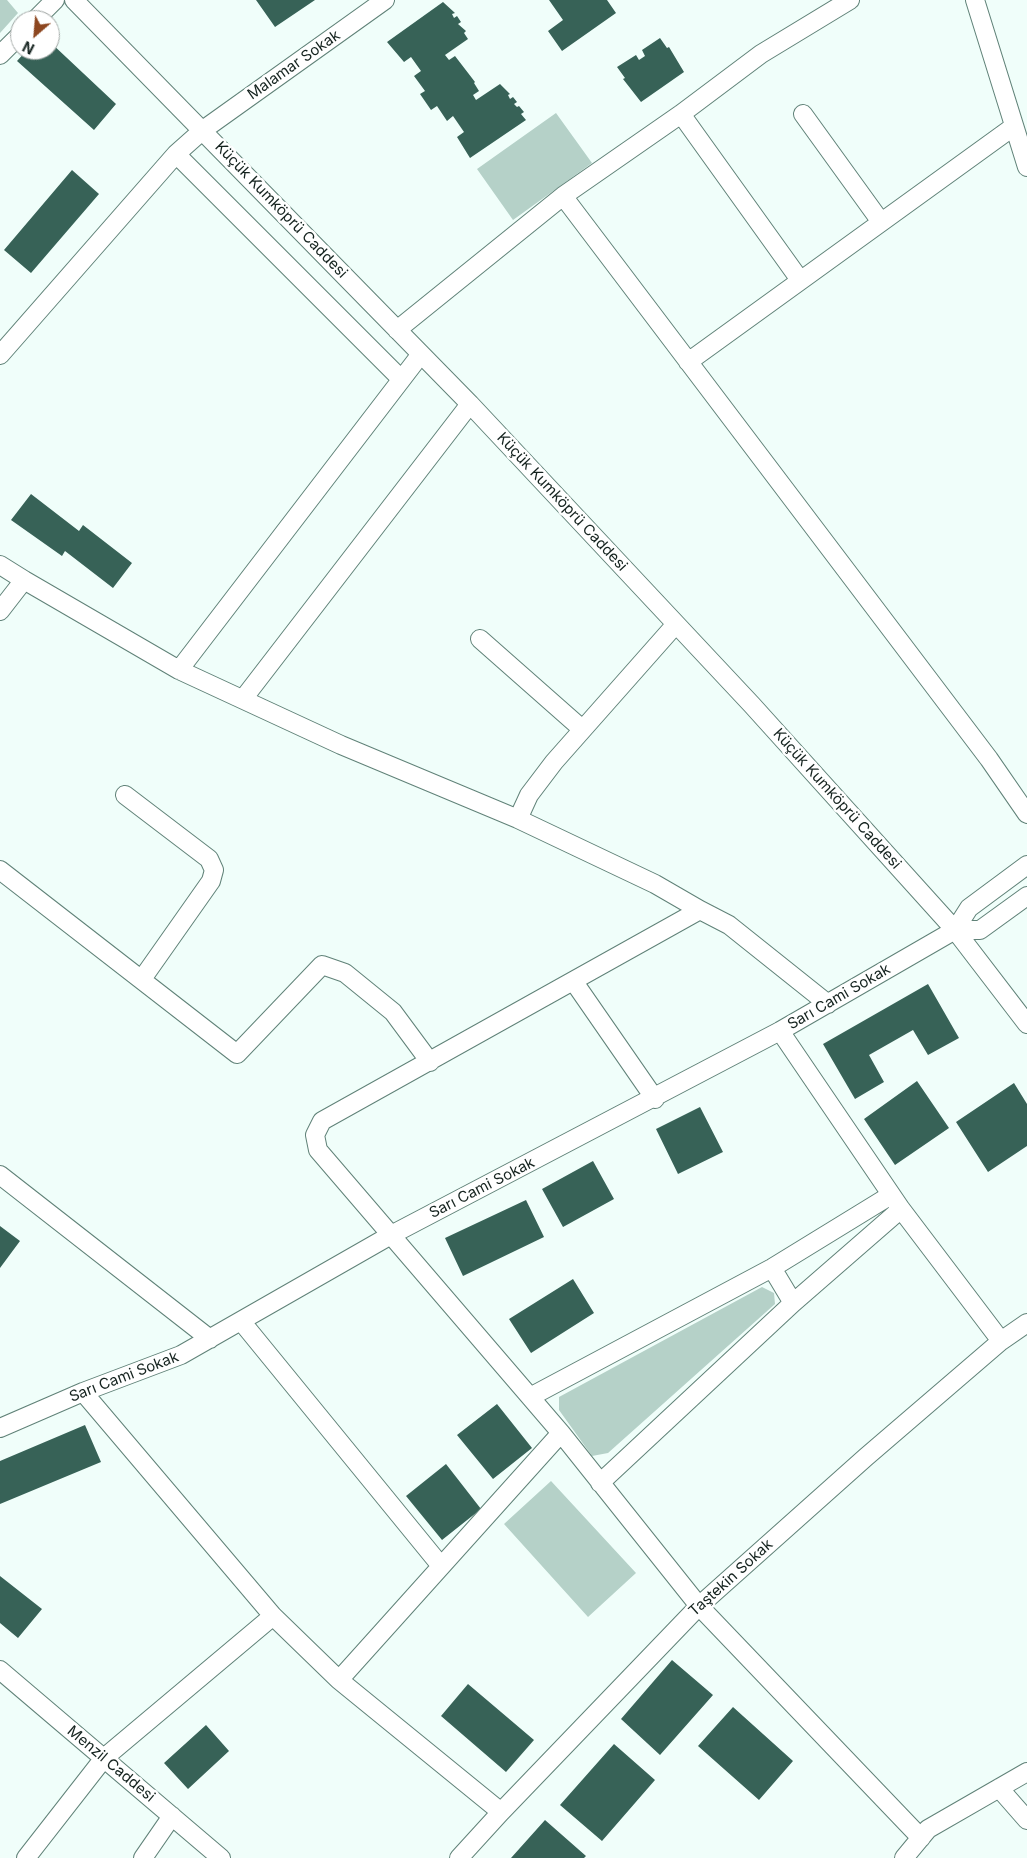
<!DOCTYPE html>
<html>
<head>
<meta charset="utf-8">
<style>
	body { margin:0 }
	#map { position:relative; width:1027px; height:1858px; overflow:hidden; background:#f0fefa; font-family:Inter,sans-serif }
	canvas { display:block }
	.north { position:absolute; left:10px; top:10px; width:50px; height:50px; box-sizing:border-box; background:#fff; border:1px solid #a1a7a5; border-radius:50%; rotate:207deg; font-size:14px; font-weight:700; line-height:20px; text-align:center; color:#15231f }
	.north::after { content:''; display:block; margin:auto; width:18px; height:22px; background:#8d4720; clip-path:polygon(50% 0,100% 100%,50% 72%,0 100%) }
</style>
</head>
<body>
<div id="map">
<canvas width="1027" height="1858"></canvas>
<div class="north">N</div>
</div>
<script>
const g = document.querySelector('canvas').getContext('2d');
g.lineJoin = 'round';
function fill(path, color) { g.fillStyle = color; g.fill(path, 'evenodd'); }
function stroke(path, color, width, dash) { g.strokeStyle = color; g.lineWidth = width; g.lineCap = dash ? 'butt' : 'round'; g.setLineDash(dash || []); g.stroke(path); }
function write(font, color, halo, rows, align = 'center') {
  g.font = font + ' Inter,sans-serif'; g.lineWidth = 5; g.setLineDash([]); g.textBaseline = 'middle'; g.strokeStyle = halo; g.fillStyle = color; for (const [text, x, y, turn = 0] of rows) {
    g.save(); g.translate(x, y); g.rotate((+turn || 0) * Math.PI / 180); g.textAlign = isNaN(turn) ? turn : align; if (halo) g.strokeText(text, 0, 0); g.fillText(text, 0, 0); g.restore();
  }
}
fill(new Path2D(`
	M0,0H7L18,13L0,33Z
	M556,113L592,163L513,220L477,169Z
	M762,1287L774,1293L775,1304L608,1453L592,1456L559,1410V1397Z
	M551,1481L636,1573L588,1617L504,1524Z`), '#b5d1c8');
fill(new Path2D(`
	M256,0H315L275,27Z
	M549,0H607L616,13L562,51L548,31L563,20Z
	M443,2L455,13L452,14L454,18L457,16L461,22L458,24L466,31L464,33L468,39L445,55L449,60L455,56L475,82L474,83L479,91L473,95L476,100L500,84L510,94L508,95L510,99L513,97L517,102L514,104L517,107L519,106L524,112L521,114L526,120L470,158L457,137L464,132L453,116L447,121L437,106L431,110L420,94L425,91L414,76L421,71L411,57L404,62L387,42Z
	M660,38L667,48L669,47L684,72L641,102L623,79L625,78L617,67L636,55L639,60L645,56L642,50Z
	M50,42L116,104L94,130L17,61L27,50H50Z
	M72,170L99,194L31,273L4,250Z
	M31,494L79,531L83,525L132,563L113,588L65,551L62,556L11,520Z
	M928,984L959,1038L928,1055L913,1030L869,1055L884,1082L855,1099L823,1044Z
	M917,1081L949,1128L895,1165L864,1119Z
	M1014,1083L1027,1104V1146L988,1172L956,1122Z
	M700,1107L723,1152L678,1174L656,1129Z
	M593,1161L614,1199L563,1227L542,1189Z
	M526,1200L544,1237L463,1276L445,1238Z
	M0,1226L20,1241L0,1268Z
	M573,1279L594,1313L531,1353L509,1319Z
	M497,1404L532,1448L493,1479L457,1435Z
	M85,1425L101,1462L0,1504V1461Z
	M446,1464L481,1509L442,1540L406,1496Z
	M0,1576L42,1609L18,1638L0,1623Z
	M672,1660L713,1695L660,1755L621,1719Z
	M468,1684L534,1740L506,1772L441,1716Z
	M733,1707L793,1761L759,1800L698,1746Z
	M206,1725L229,1751L188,1789L164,1763Z
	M614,1744L655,1780L602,1841L560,1805Z
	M545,1820L586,1856L584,1858H511Z`), '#376257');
const minor = new Path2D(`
	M74,0L470,404L752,705L955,930L1027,1024
	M975,0L1027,167
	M35,20L55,0
	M0,55L20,35
	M681,114L800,280
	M803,114L881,222
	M176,154L401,379
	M563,196L989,759L1027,814
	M397,330L563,196L681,114L761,54L850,0
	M0,355L176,154L203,130L385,0
	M688,362L1013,127
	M0,565L24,580
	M0,611L24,580L179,670L341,745L518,819L655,884L700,910L322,1121L315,1135L318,1150L561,1433L699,1606L921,1838
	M480,639L582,729
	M179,670L421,354
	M243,699L470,404
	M125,795L209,859L214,870L211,881L142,979
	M518,819L529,795L554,762L676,624
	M0,870L237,1054L322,965L345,973L393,1012L430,1062
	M700,910L729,925L828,1004
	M955,930H980L1027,896
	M574,982L655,1099
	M780,1031L901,1209L1001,1341
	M0,1175L210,1339
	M772,1268L793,1303
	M241,1321L441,1566
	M83,1392L273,1616L339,1680L501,1812
	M530,1397L772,1268L891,1195
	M0,1428L83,1392L181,1355L391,1235L780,1031L955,930L969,908L1027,865
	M600,1483L793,1303L901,1209
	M0,1670L221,1858
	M339,1680L561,1433
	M999,1788L1027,1820
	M26,1858L104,1758L273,1616
	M143,1858L172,1816
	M459,1858L501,1812L699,1606L866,1457L1001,1341L1027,1323
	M904,1858L928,1829L1027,1772`);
stroke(minor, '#608278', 20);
stroke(minor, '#fff', 18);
write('15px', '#15231f', '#fff', [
	["Malamar Sokak",294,65,-35],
	["Küçük Kumköprü Caddesi",281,210,46],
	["Küçük Kumköprü Caddesi",562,502,47],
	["Küçük Kumköprü Caddesi",837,799,48],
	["Sarı Cami Sokak",839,997,-30],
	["Sarı Cami Sokak",482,1188,-27],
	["Sarı Cami Sokak",124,1377,-21],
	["Taştekin Sokak",731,1578,-42],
	["Menzil Caddesi",111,1764,40]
]);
</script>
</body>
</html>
